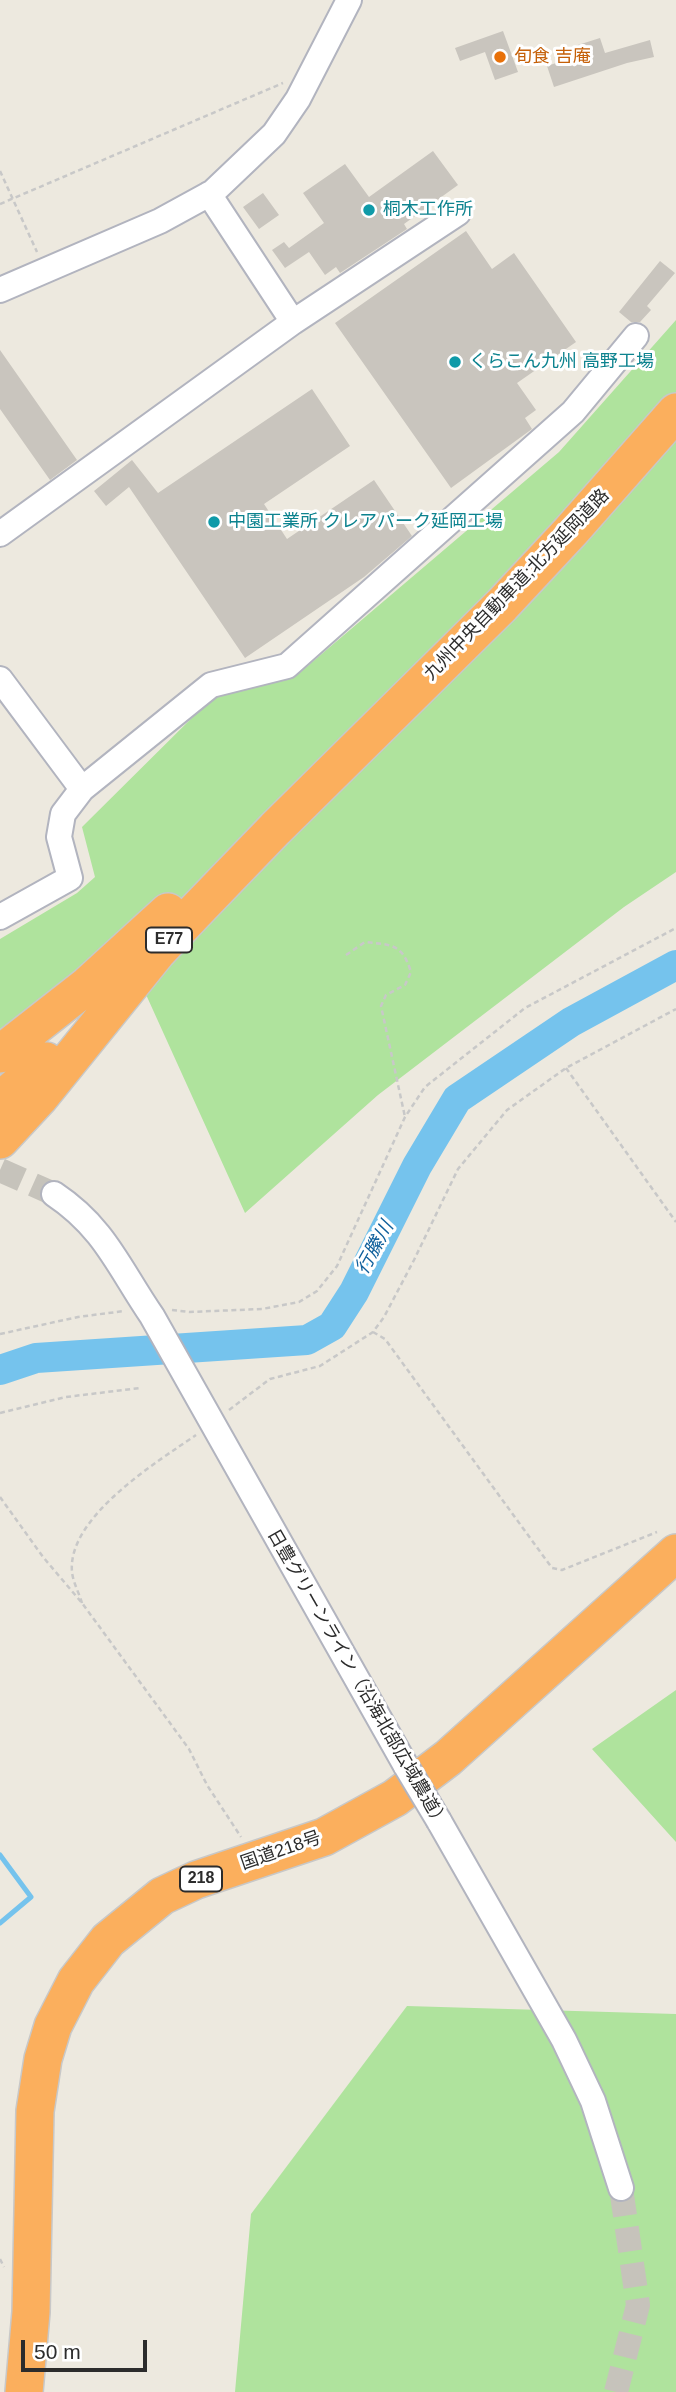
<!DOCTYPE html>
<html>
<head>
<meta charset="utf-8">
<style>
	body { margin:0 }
	#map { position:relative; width:676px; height:2392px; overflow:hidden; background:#ede9df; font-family:Helvetica,sans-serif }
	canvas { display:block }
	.scale { position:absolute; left:21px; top:2340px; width:126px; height:32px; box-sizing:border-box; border:4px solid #2c2c2c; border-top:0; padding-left:9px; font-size:21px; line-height:24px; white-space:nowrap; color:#2c2c2c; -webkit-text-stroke:5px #fff; paint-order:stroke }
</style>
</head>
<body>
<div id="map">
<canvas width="676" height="2392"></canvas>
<div class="scale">50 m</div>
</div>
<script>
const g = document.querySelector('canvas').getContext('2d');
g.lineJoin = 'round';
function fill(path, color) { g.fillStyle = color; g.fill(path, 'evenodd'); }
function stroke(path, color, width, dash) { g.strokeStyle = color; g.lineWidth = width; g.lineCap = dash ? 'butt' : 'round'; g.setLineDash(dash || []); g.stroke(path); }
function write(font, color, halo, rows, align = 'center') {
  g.font = font + ' Helvetica,"Noto Sans JP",sans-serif'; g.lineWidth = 6; g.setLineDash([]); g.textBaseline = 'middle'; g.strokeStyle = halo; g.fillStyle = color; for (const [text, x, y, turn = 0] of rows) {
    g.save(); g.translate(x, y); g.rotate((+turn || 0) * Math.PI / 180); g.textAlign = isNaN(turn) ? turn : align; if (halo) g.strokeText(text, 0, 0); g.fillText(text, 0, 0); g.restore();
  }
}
fill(new Path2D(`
	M676,320V872L624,907L378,1095L245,1213L119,935L31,1009L0,1029V939L77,893L95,877L82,827L217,693L297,675L559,452Z
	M676,1690V1842L592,1749Z
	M407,2006L676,2014V2392H235L251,2214Z`), '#afe39d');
stroke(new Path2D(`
	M0,1855L31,1897L0,1923`), '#75c3ed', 5);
stroke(new Path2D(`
	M0,1370L36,1358L307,1340L332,1326L354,1292L417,1166L457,1099L571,1022L676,965`), '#75c3ed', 30);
fill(new Path2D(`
	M503,31L518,72L495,80L485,52L460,61L455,48Z
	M600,38L605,53L650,40L654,57L627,63L554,87L547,66L562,61L559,51Z
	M433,151L458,185L404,224L407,229L340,273L336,267L325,275L309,252L285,268L272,250L284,242L289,248L324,223L303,193L345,164L369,197Z
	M263,193L279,215L259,229L243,207Z
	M466,231L492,269L514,253L576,342L517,383L536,410L525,418L532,429L451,488L335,323Z
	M660,261L675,273L647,306L651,310L640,322H631L619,312Z
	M0,350L77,460L50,480L0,409Z
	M312,389L350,446L264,504L287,539L374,480L412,536L364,577L245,658L129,487L106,506L94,491L132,460L158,493Z`), '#c9c5be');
stroke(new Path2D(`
	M0,1170L54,1194
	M616,2392L638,2305L621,2188`), '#c6c3bb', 24, [24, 12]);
const minor = new Path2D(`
	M209,194L293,322
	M0,290L160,221L213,192L274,134L298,99L349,0
	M0,534L293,322L458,213
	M0,679L82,789
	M0,917L70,878L59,837L63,814L82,789L211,685L287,666L573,412L636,336
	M54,1194C105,1228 119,1268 152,1316L406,1766
	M439,1821L564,2040L593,2101L621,2188`);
const highway = new Path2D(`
	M0,1054L88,985L168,912
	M0,1101L46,1061
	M0,1140L39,1098L157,952L194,913L275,829L502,605L571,531L676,412
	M24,2392L31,2312L35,2111L43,2059L53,2026L76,1981L108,1940L162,1896L196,1880L324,1837L395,1798L448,1758L676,1553`);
stroke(minor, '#b2b4bf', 28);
stroke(highway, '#c8c8c8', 40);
stroke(new Path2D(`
	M0,171L37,252
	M0,204L283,83
	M346,955L365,942C393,945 402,944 411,972L405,985L386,995L381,1006L405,1117
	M566,1068L676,1222
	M172,1310L189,1312L262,1309L299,1302L317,1291L337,1266L405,1117L425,1087L525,1008L676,928
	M373,1332L385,1339L552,1568L562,1570L657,1532
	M0,1334L78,1317L124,1311
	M229,1410L270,1379L320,1366L373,1332L384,1317L414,1260L458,1169L507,1110L566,1068L676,1009
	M0,1413L66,1397L140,1388
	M0,1497L43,1557L82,1603L189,1749L207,1785L241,1837
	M82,1603C79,1593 73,1582 72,1572C67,1517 157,1462 196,1435
	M0,2259L4,2267`), '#c8c8c8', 2.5, [5, 3.5]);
stroke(minor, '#fff', 24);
stroke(highway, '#fbaf5d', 37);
const minorBridge = new Path2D(`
	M406,1766L439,1821`);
stroke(minorBridge, '#b2b4bf', 28, []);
stroke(minorBridge, '#fff', 24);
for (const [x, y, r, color] of [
	[500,57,7,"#e8710a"],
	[369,210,7,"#0f9aa8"],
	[455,362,7,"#0f9aa8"],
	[214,522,7,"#0f9aa8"]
]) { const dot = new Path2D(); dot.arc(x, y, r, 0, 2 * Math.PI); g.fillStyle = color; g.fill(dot); stroke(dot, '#fff', 2.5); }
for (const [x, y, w] of [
	[169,940,46],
	[201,1879,42]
]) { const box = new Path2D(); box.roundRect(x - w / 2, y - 12.5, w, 25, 5); g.fillStyle = '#fff'; g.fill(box); stroke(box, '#2c2c2c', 2); }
write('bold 16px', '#2c2c2c', null, [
	["E77",169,940],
	["218",201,1879]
]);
write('18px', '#c56008', '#fff', [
	["旬食 吉庵",514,57]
], 'left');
write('18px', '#0d838f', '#fff', [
	["桐木工作所",383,210],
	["くらこん九州 高野工場",469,362],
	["中園工業所 クレアパーク延岡工場",228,522]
], 'left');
write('18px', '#2c2c2c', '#fff', [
	["九州中央自動車道;北方延岡道路",517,585,-46],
	["日豊グリーンライン（沿海北部広域農道）",357,1679,60],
	["国道218号",281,1851,-19]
]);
write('italic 19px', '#10609c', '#fff', [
	["行縢川",375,1248,-61]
]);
</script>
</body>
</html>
